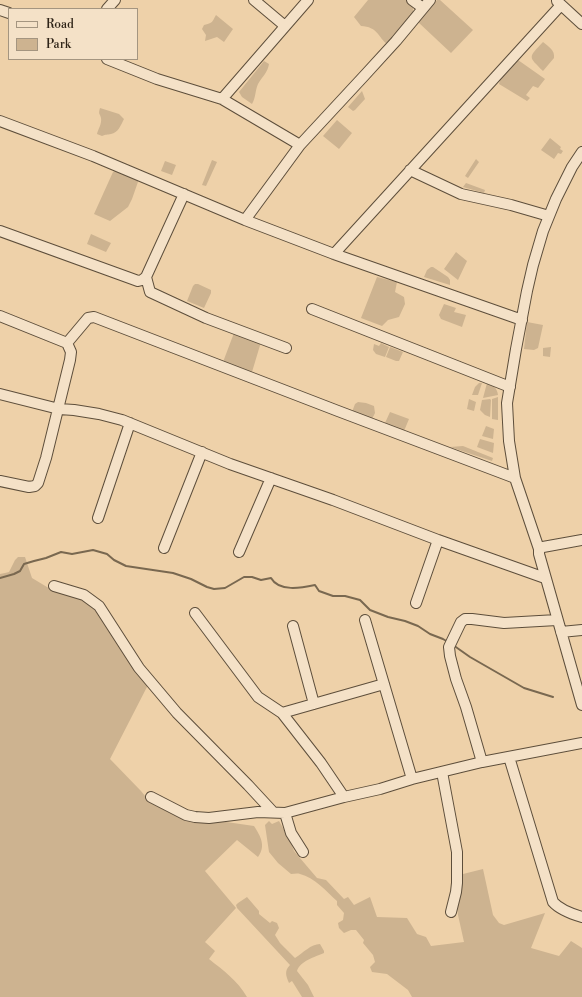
<!DOCTYPE html>
<html>
<head>
<meta charset="utf-8">
<style>
	body { margin:0 }
	#map { position:relative; width:582px; height:997px; overflow:hidden; background:#eed1a9; font-family:"Libre Bodoni",serif }
	canvas { display:block }
	.legend { position:absolute; left:8px; top:8px; width:130px; height:52px; box-sizing:border-box; background:#f4e1c7; border:1px solid #a49580; margin:0; padding:5px 7px; list-style:none; font-size:12px; color:#2d2216 }
	.legend li { display:flex; align-items:center; gap:8px; height:20px }
	.legend b { width:20px; border:1px solid #a49580 }
</style>
</head>
<body>
<div id="map">
<canvas width="582" height="997"></canvas>
<ul class="legend">
<li><b style="height:5px;background:#f4e1c7"></b>Road</li>
<li><b style="height:11px;background:#cdb390"></b>Park</li>
</ul>
</div>
<script>
const g = document.querySelector('canvas').getContext('2d');
g.lineJoin = 'round';
function fill(path, color) { g.fillStyle = color; g.fill(path, 'evenodd'); }
function stroke(path, color, width, dash) { g.strokeStyle = color; g.lineWidth = width; g.lineCap = dash ? 'butt' : 'round'; g.setLineDash(dash || []); g.stroke(path); }
fill(new Path2D(`
	M368,0H406L413,8V13L388,45C377,36 378,27 361,26L354,17Z
	M437,0H440L473,30L451,53L418,22Z
	M216,15L233,29L224,42L217,37L205,41L206,35L202,29L204,25C213,23 212,22 216,15Z
	M543,42C549,47 555,50 554,58L543,71C528,56 528,58 543,42Z
	M518,60L545,79L538,88L533,86L526,95L530,98L527,101L499,84C501,73 510,67 518,60Z
	M264,61L269,64C268,72 262,77 258,84C255,91 256,97 252,104L242,97L239,92Z
	M362,91L365,99L355,110L353,111L348,107Z
	M100,108L119,114L124,119C121,125 118,133 111,134C107,135 106,134 102,136L97,134C98,129 102,124 101,118C100,113 98,115 100,108Z
	M337,120L352,133L339,149L323,136Z
	M550,138L561,147L560,149L563,151L561,154L558,153L554,159L541,150Z
	M476,159L479,162L468,178L465,176Z
	M212,160L217,162L206,186L202,185Z
	M165,161L176,165L172,175L161,171Z
	M117,170L139,179L132,199L128,207L110,221L94,214L113,172Z
	M466,183L485,190L484,193L463,187Z
	M91,234L111,243L106,252L87,244Z
	M456,252L467,261L458,280L444,269Z
	M431,267H433L448,277L450,280V285L424,277L427,270Z
	M377,277L397,282L395,292L404,297L405,304L399,317L388,320L382,326L361,318Z
	M195,284H198L211,290V293L204,308L187,301L193,286Z
	M444,304L456,308L454,312L466,315L462,327L441,319L439,315Z
	M527,322L543,325L538,348L534,350L524,349Z
	M234,333L261,342L252,372L223,362Z
	M381,343L389,347L385,357L376,354L373,350L374,344L379,346Z
	M390,347L403,352L399,361H396L386,357Z
	M551,347L550,357L543,356V348Z
	M479,383H482L478,395H472L475,387Z
	M487,383C493,386 497,387 498,395L483,398Z
	M498,397V420L492,419V399Z
	M469,399L476,402L474,411L467,409Z
	M490,399L491,400L490,417L485,415L480,410L482,400Z
	M358,402L366,403L374,406L375,413L372,419L352,412L355,404Z
	M390,412L409,419L404,431L385,423Z
	M486,426L494,429L493,439L482,436Z
	M480,439L494,443L493,453L477,447Z
	M463,446L493,458L492,461L450,447Z
	M18,557H25L32,578L52,590L89,601L149,683L110,759L141,791L150,802L178,815L254,826C261,837 266,846 258,857L237,840L205,871L236,908L205,942L215,951L209,959C224,971 237,980 247,997H0V574L5,573L9,572L15,560Z
	M269,821L272,824L279,821L290,840L294,851L317,878L326,880L344,899L348,897L354,905L370,897L377,917L407,918L417,934L426,937L431,946L464,942L458,915L457,905L463,874L483,869L493,915L499,923L504,925L545,913L531,948L559,956L571,941L582,948V997H412L408,990L387,974L372,972L370,967L375,962L373,955L363,943L364,940L356,930H351L344,933L339,928L338,923L343,920L344,913L337,905V901C327,892 314,877 300,874C297,873 294,874 291,874L278,863L269,852L265,825Z
	M247,897L259,911V914L270,923L272,921L277,923L279,928L275,935L280,943L295,958C303,953 311,944 320,944L324,951V953C315,957 300,961 297,971L308,985L314,997H302L292,981L289,983C286,976 284,971 290,965L237,908L236,905L238,903Z`), '#cdb390');
stroke(new Path2D(`
	M0,578L14,574L20,571L24,564L34,561L46,558L61,552L72,554L93,550L107,554L114,560L126,566L173,573L191,579L207,587L214,589L225,588L244,577H252L261,580L271,578C279,592 301,588 315,585L319,591L333,596H345L360,600L370,610L388,617L405,621L418,626L430,634L443,639L448,642
	M453,645L470,657L524,688L553,697`), '#796850', 2);
const minor = new Path2D(`
	M254,0L285,26
	M412,0L423,8
	M557,1L582,24
	M107,9L115,0
	M0,10L9,13
	M107,59L157,79L222,99L300,145
	M222,99L308,0
	M0,121L93,156L245,220L334,254L522,320
	M410,170L461,194L511,205L549,216
	M245,220L300,145L364,76L396,41L430,0
	M0,231L138,281L142,280L146,277L184,194
	M334,254L561,5
	M146,277L150,292L206,318L286,348
	M312,309L510,387
	M0,316L67,343L88,318L94,317L338,411L515,478
	M0,394L59,409L74,410L99,414L122,420L230,464L333,500L438,540L545,578
	M0,481L29,487L35,486L38,483L46,458L70,360L71,352L67,343
	M98,518L130,423
	M582,540L543,547L539,549V554L582,705
	M164,548L202,452
	M539,549L515,478L509,441L507,403L516,349L527,291L533,265L543,231L556,199L572,167L582,152
	M239,552L271,478
	M54,586L84,595L99,606L139,668L177,713L248,785L273,812
	M416,603L438,540
	M195,613L258,697L282,713L321,763L344,797
	M365,620L412,779
	M293,626L314,704
	M561,632L582,630
	M282,713L384,684
	M509,757L553,902C560,910 572,914 582,917
	M482,762L466,707L456,679L450,656L449,647L461,622L465,619H472L504,623L557,620
	M442,772L457,852V883L456,892L451,912
	M151,797L186,815L195,817L209,818L258,812L285,813L344,797L380,789L412,779L482,762L582,743
	M285,813L291,833L303,852`);
stroke(minor, '#5d4e3b', 12);
stroke(minor, '#f4e1c7', 10);
</script>
</body>
</html>
